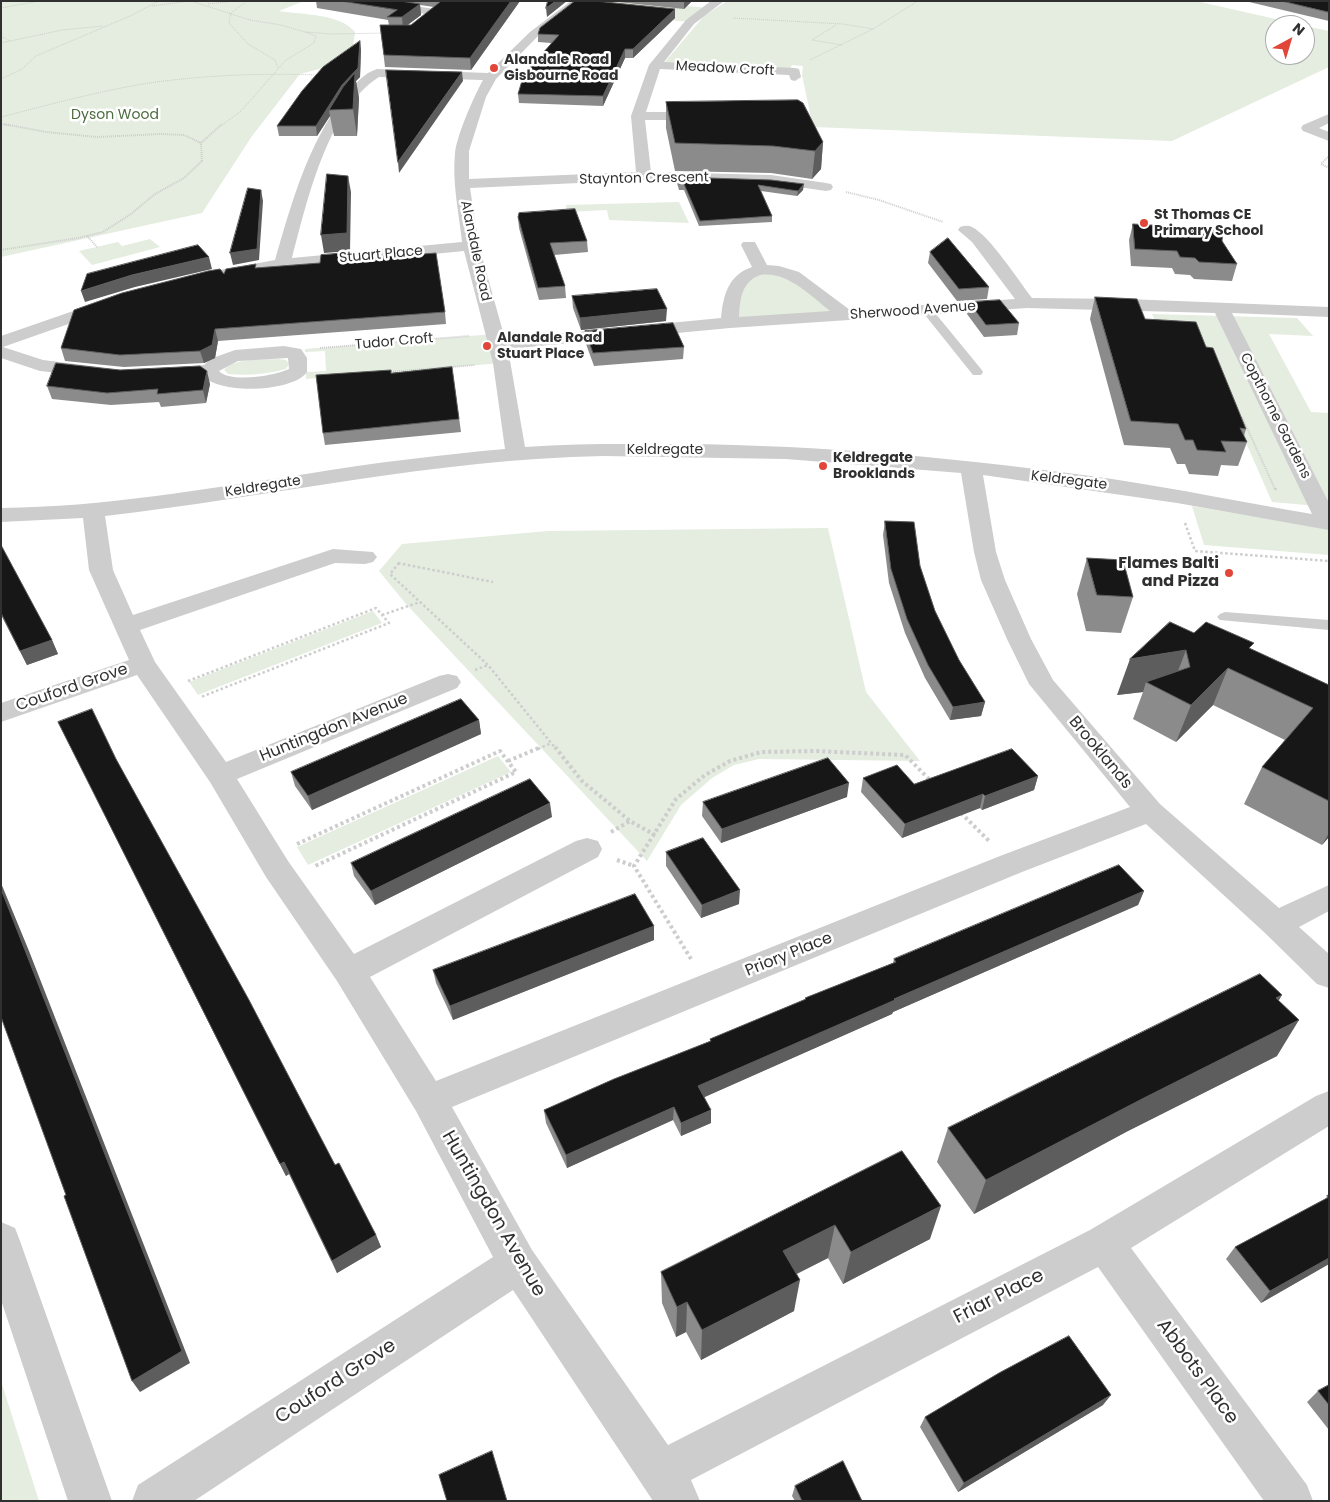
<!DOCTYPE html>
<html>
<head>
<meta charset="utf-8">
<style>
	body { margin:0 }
	#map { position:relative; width:1330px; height:1502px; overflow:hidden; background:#fff; font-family:Poppins,sans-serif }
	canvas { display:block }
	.frame { position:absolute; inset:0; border:2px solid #303030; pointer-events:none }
	.north { position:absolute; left:1265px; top:15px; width:50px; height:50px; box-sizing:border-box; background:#fff; border:1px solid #acacac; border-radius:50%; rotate:39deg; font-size:14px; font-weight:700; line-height:20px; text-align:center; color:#303030 }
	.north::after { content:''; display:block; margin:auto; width:18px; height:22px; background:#e14639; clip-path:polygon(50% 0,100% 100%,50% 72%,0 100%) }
</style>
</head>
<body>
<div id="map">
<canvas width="1330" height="1502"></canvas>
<div class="frame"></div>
<div class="north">N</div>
</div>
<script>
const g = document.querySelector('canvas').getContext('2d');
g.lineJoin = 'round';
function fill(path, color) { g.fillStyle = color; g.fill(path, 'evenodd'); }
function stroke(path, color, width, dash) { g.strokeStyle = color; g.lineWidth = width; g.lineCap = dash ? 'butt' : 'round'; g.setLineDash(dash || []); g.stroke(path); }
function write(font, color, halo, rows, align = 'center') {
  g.font = font + ' Poppins,sans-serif'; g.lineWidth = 5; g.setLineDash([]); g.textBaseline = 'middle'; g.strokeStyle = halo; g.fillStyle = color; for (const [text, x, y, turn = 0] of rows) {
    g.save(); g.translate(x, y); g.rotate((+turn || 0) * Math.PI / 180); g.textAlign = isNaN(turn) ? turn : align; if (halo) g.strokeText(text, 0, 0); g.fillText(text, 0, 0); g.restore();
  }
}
fill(new Path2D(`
	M1,1H304L279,11C302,15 339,13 355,32L353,46L331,66L300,74L252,136L202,213L1,257Z
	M578,1H638L707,8L690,22L565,10Z
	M727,1H1196L1302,25H1275V55H1305V26L1329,31V67L1172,141L813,127L802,75L803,66L792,65L790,69L664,63L704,16Z
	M679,202L689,223L609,220L607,210L567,212L566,205Z
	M150,239L160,247L92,265L79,251L118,242L122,246Z
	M778,271L846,315L730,323L746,275Z
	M1152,314L1297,318L1313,336L1269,334L1311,412L1329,413V507L1272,502L1212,365L1160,333Z
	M494,334L502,363L306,379V372L326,371L325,351L305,352V349Z
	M278,359L286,360L289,364L286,369C268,374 247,376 228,374L224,370C236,357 262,360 278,359Z
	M1192,506L1329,529V555L1204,545Z
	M828,528L866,692L920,761L759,759L734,765L712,778L681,805L647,861L406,604L379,571L402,544L548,531Z
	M373,611L382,623L198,695L189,682Z
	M498,756L511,772L308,865L297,847Z
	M1,1381L39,1501H1Z`), '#e4eddf');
stroke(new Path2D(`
	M191,1L250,20L281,25L305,32L332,34L385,33
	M247,1L231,13L229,23L248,44L275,60L278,68
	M208,4L234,1
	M152,6L189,1
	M1,8L39,1
	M733,18L843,24L873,29
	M836,25L812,40L842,45
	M1,36L10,41
	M1,43L62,30L103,26
	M810,60L873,29L918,1
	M1,79L22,69L36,56L130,16L159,1
	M1,117C48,105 95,92 143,84C201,75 261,73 319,75
	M1,124L11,126
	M221,126L241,111L286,60L314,43L316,36L305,32`), '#cdcdcd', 1, [1, 1]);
stroke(new Path2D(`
	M4,124L46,132L97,137L161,134L184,135L201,143
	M1328,157L1321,164L1329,168
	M846,192L879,200L943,222
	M87,236L97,247
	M1,250L78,238L103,232L131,214L155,194L184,178L202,161L201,143L222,124
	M320,348L469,336
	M389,372L475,365
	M1242,417L1275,489`), '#cdcdcd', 2, [1, 1]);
stroke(new Path2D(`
	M1275,488L1276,490
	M1185,523L1195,551L1329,561
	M398,563L493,582
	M399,563L390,574L488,665L556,749
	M382,615L420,602
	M475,670L488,665
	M188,681L376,608L389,623L201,697
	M538,749L551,743`), '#cdcdcd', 2.5, [2.5, 2.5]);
stroke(new Path2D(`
	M555,747L582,781L630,821L655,835
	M508,761L541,747
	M961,813L990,842
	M611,832L630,821
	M297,844L500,751L516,772L313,867
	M617,860L634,866
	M691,959L634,866L676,799L705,775L730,761L761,752L814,751L905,755L931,781`), '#cdcdcd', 4, [3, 3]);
fill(new Path2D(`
	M927,307L931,308L981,369L983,372L981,375H973L921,310Z
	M1225,612L1329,620V630L1220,620L1217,617L1220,614Z`), '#cdcdcd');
fill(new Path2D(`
	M349,1H379L435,9L440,12L414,33H406L404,31L406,29L426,14L354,4Z
	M571,1H583L538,36L496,79L486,97L469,151V179L636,172L631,116L649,65L686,20L711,1H724L694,24L664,62L795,68L799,69L801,77L795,81L791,80L789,75L660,69L646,112H704L711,116L704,120H645L651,172L771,175L826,183L831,184L833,187L831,190L826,191L771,183L644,180L470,188L479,246L505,339L721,318C723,296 728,275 752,267L741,245L743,242H755L767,265L779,266L799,272L850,310L1015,299L972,242L958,230L960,227C964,226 968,225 972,227C990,236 1018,280 1032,298L1127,299L1329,307V317L1232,313L1329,503V530L1177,503L983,475L996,552L1005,580L1031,639L1053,680L1160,804L1279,908L1329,885V911L1299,927L1329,954V988L1317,984L1265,933L1146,824L1022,872L452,1107L532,1250L668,1445L1090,1230L1316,1096L1329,1091V1126L1131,1248L1307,1485L1313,1501H1264L1098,1267L691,1480L700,1501H653L513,1290L194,1501H132L138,1485L493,1257L416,1111L337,981L266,877L210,782L137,675L1,722V703L129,660L89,570L83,518L1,522V508C104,507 204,489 306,474C372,463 438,455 505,449L493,363L464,251L282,269L220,280L214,279L212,275L214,271L220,270L275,260C292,202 307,145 345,96C354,86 363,73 377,69L488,73L530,32ZM379,77L483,80C474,96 457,135 455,153C452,183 459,213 462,242L292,258C307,202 327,110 379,77ZM760,275C787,271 810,295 830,311L739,317C740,300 741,282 760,275ZM1027,308L1215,313L1312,514C1246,503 1179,489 1112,479C969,459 825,445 680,444C629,444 577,443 525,447L508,349L730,328ZM603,456L786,459L961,473L974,552L981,580L1007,639L1029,684L1130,807L1000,856L436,1081L370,977L598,857L602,849L598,841L587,838L576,841L354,954L288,861L237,779L457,688L461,682L457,676L448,674L439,676L226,762L155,662L140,630L335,563L365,564L373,562L377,557L373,552L333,549L133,615L113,570L105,516C271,497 435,459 603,456Z
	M1329,114V123L1319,128L1329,132V141L1303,131L1301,128L1303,125Z
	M108,299L114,300L117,304L114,308L3,347L43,360L99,367L101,371L99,375L92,377L40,371L1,358V336Z
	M284,346L301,349L307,358V372C294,392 219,395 204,376L167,379L160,377L158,373L160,369L204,365L210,359L235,350ZM288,358L289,369C275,376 230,383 219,371L238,361Z
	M1,1222L15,1228L20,1241L112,1501H68L1,1300Z`), '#cdcdcd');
fill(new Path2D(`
	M316,1H520L471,70L385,67L380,25H389L388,20L317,8ZM420,5L434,7L411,25H408L421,15Z
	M609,1H692L684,9Z
	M1245,1H1329V21Z
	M675,9V18L633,58H625L603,106L519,103L518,94L551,43L538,42V34Z
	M360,41L361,50L360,77L356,81L359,98L357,136H334L330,116L317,136H279L277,126Z
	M666,102L823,142L821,169L812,179L771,173L675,171L666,128Z
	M677,177L803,190L797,196L761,191L772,216V222L699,226L684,190H679L677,183Z
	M518,217L587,241L588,252L554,255L565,286L566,298L539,300L519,228Z
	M1133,224L1222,241L1237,264L1232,281L1194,279L1190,275L1175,274L1172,268L1131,266L1129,240Z
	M930,252L989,287L987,299L957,301L928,263Z
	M347,253L349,260L445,312L446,324L218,341L215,358L204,363L124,367L65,361L61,348L224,274L257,268L320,263Z
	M572,296L666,321L581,330L573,308Z
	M1095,297L1206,347L1246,429L1244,436L1247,442L1238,466L1221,465L1218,476L1189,474L1185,464H1177L1170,448L1124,445L1090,319Z
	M969,302L1019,323L1017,335L984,337L967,314Z
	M585,331L684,347L683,359L594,366L586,344Z
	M452,367L461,432L325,445L323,433L392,373Z
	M210,384L206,403L161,407L159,402L111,405L52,399L47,386Z
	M885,521L920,566L935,611L959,660L985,702L981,716L950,720L925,678L905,633L889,583L883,535Z
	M1,545L52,640L58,654L27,665L1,615Z
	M1087,558L1133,597L1121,633L1086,631L1077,594Z
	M1194,633L1251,649L1329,685V837L1322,845L1244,804L1262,767L1285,740L1213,705L1176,742L1133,719L1143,692L1117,695Z
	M479,720L481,734L312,810L295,786L291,772Z
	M58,722L116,759L335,1165L376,1235L381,1247L337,1273L289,1174L286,1176L270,1145Z
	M1038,776L1034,790L982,810L980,808L902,838L861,792L863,778L914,784Z
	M847,797L721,843L702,816L703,802Z
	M552,817L375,905L354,876L351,863Z
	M666,852L739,904L701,918L666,866Z
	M1144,891L1138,905L893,1012L892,1014L704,1097L711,1123L681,1136L673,1120L567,1168L546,1123L544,1110L710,1041V1039L805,1000V998L893,963L894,959Z
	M654,926V940L453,1020L436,983L433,970Z
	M1279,1001L1277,1056L1126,1132L974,1214L937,1162L948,1128Z
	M902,1151L930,1239L843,1284L828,1258L797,1274L794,1311L701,1360L686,1332L676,1337L662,1303L661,1272Z
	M1329,1195V1264L1261,1303L1226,1259L1235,1247L1325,1199Z
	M1329,1385V1430L1307,1402L1318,1391Z
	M1103,1405L958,1492L920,1427L925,1417Z
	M795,1486L862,1501H795L792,1496Z`), '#8b8b8b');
fill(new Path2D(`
	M511,1H520L471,70L470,58Z
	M556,1H567L547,17L546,8Z
	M684,1H692L684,9Z
	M420,4L421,15L403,28L402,17Z
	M675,9V18L633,58V49Z
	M360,41L361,50L360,77L356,81L359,98L357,136L353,109L329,110L330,116L317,136L316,126Z
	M625,49V58L603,106V96Z
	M462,72L463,81L399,173L398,162Z
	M823,142L821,169L812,179L815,151Z
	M348,176L351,192L350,251L324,253L321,235Z
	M804,184L803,190L797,196L798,191Z
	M261,190L263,201L259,260L233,265L230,253Z
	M209,257L212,269L135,287L85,302L81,291L132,275Z
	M667,309L666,321L581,330L580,318Z
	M215,329L218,341L215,358L204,363L200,351Z
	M207,371L210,384L206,403L203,390Z
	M52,640L58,654L27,665L20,651Z
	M1186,650L1172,687L1146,682L1143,692L1117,695L1130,659Z
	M1228,668L1213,705L1176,742L1191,705Z
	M985,702L981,716L950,720L953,707Z
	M479,720L481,734L312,810L308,796Z
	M1038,776L1034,790L982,810L985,796Z
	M849,783L847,797L721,843L722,829Z
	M983,794L980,808L902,838L905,824Z
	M550,803L552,817L375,905L371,891Z
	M1329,833V837L1322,845Z
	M1,883L29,951L190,1363L140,1392L132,1381L1,889Z
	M740,890L739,904L701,918L702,905Z
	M1144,891L1138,905L893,1012L892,1014L698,1100V1086L894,999Z
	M654,926V940L453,1020L450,1006Z
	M1282,995L1261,1031L1276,998Z
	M1299,1020L1277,1056L1126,1132L974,1214L986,1180L1144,1098Z
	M674,1107L673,1120L567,1168L566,1155Z
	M711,1110V1123L681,1136V1123Z
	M284,1162L289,1174L286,1176L280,1164Z
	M941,1206L930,1239L843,1284L851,1252Z
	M835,1225L828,1258L778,1283L783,1251Z
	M376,1235L381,1247L337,1273L332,1261Z
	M1329,1258V1264L1261,1303L1270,1291Z
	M800,1280L794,1311L701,1360L702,1330Z
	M687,1302L686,1332L676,1337L677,1307Z
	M1111,1395L1103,1405L958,1492L964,1483Z`), '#5d5d5d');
const building = new Path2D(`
	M341,1H400L420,4L402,17H387L397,10Z
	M440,1H511L470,58L384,55L380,25H411L440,2Z
	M548,1H556L546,8Z
	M575,1H595L675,9L633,49H625L603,96L518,94L524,74L559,35L538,34L540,28Z
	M1282,1H1329V12Z
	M360,41L358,68L342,85L316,126H277L302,91L323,67Z
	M386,70L462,72L398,162Z
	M355,73L353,109L329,110L343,87Z
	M798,100L803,103L823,142L815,151L773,146L675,143L666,102Z
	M327,174L348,176L347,233L321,235Z
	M677,177L771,180L804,184L798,191L758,185L772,216L700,221L684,184H679Z
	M248,188L261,190L257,249L230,253Z
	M575,209L587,241L550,243L565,286L538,288L518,217L519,213Z
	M1133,224L1223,229L1222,241L1237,264L1199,262L1195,258L1180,257L1177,251L1135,249Z
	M948,238L989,287L959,289L930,252Z
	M198,245L209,257L132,275L81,291L87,274Z
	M347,253V260L436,253L445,312L215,329L212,345L200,351L120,355L61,348L74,310L122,293L208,271L220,269L224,274L226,269L256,264L255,268L320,263L321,255Z
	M657,289L667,309L580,318L572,296Z
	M1095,297L1137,299L1145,319L1196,322L1206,347L1213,348L1246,429L1240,428L1247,442L1221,441L1226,452L1197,450L1193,440H1185L1178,424L1131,421Z
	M1000,300L1019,323L986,325L969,302Z
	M673,323L684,347L593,353L585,331Z
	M56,363L120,370L200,366L207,371L203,390L157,394L158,389L107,393L47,386Z
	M452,367L459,419L323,433L316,375L391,370V373Z
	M885,521L914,522L920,566L935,611L959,660L985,702L953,707L928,665L907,619L891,569Z
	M1,545L52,640L20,651L1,613Z
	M1087,558L1123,560L1133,597L1097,595Z
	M1170,622L1194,633L1206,622L1254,643L1249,648L1329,685V801L1262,767L1313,708L1228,668L1191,705L1146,682L1190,667L1186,650L1130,659Z
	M461,699L479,720L308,796L291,772Z
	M92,709L116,759L249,1000L335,1165L339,1163L376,1235L332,1261L284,1162L280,1164L264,1132L58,722Z
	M1012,749L1038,776L985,796L983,794L905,824L863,778L897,765L914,784Z
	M828,758L849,783L722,829L703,802Z
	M530,779L550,803L371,891L351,863Z
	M703,838L740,890L702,905L666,852Z
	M1119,865L1144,891L894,999L895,1000L698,1086L711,1110L681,1123L674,1107L566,1155L544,1110L614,1079L711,1041L710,1039L806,999L805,998L896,962L894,959Z
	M1,889L182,1351L132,1381L64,1196L66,1195L1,1017Z
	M635,894L654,926L450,1006L433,970Z
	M1260,974L1282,995L1276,998L1299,1020L1144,1098L986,1180L948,1128Z
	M902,1151L941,1206L851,1252L835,1225L783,1251L800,1280L702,1330L687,1302L677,1307L661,1272Z
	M1329,1195V1258L1270,1291L1235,1247L1329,1197L1327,1196Z
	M1069,1336L1111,1395L964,1483L925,1417L999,1373Z
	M1329,1385V1405L1318,1391Z
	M492,1451L507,1501H447L439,1475Z
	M843,1461L862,1501H802L795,1486Z`);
fill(building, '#171717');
stroke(building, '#5d5d5d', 1);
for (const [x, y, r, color] of [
	[494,68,5,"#e14639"],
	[1144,223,5,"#e14639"],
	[487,346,5,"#e14639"],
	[823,466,5,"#e14639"],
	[1229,573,5,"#e14639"]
]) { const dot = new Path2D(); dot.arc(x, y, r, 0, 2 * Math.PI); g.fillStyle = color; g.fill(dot); stroke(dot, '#fff', 2); }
write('bold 14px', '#303030', '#fff', [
	["Alandale Road",504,60],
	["Gisbourne Road",504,76],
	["St Thomas CE",1154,215],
	["Primary School",1154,231],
	["Alandale Road",497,338],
	["Stuart Place",497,354],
	["Keldregate",833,458],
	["Brooklands",833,474]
], 'left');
write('14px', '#303030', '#fff', [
	["Meadow Croft",725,69,3],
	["Staynton Crescent",644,179,-1],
	["Alandale Road",475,251,78],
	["Stuart Place",381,255,-5],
	["Sherwood Avenue",913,311,-4],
	["Tudor Croft",394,342,-5],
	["Copthorne Gardens",1275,416,63],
	["Keldregate",665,450],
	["Keldregate",1069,481,7],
	["Keldregate",263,487,-9]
]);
write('14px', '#4c6b3e', '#fff', [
	["Dyson Wood",115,115]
]);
write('bold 16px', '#303030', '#fff', [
	["Flames Balti",1219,564],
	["and Pizza",1219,582]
], 'right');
write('16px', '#303030', '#fff', [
	["Couford Grove",72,688,-19],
	["Huntingdon Avenue",334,728,-22],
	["Brooklands",1100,753,50],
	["Priory Place",789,955,-22]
]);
write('19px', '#303030', '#fff', [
	["Huntingdon Avenue",493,1214,60],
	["Friar Place",999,1297,-27],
	["Abbots Place",1197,1372,54],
	["Couford Grove",336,1382,-33]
]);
</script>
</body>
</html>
